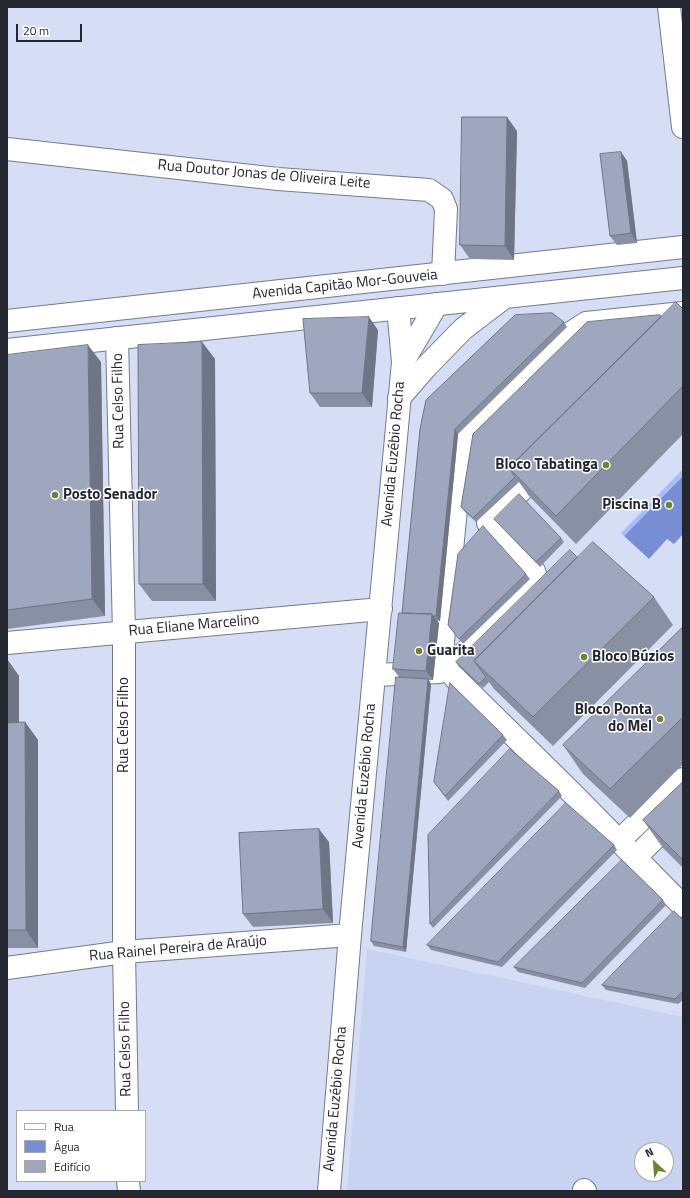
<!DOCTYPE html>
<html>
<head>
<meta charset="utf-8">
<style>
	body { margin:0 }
	#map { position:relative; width:690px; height:1198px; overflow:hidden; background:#d6def6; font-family:"Titillium Web",sans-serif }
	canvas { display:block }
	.frame { position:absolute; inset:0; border:8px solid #242730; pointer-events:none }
	.legend { position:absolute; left:16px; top:1110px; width:130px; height:72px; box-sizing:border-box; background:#fff; border:1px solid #a7a9ac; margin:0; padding:5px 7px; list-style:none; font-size:12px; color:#242730 }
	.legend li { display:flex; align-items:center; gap:8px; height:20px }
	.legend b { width:20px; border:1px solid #a7a9ac }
	.north { position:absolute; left:634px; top:1142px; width:40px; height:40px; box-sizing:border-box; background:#fff; border:1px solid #a7a9ac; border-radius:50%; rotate:334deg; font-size:11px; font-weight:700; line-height:16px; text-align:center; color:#242730 }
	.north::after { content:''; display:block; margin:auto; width:14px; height:18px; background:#708130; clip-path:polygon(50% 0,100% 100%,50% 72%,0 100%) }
	.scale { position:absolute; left:16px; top:24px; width:66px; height:18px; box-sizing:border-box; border:2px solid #242730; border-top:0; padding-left:5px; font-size:12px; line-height:14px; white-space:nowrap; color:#242730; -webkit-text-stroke:3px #fff; paint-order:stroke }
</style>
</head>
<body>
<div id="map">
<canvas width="690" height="1198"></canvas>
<div class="frame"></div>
<ul class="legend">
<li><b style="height:5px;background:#fff"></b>Rua</li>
<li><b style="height:11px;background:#778dd4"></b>Água</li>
<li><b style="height:11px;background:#9fa7be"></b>Edifício</li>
</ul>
<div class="north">N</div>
<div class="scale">20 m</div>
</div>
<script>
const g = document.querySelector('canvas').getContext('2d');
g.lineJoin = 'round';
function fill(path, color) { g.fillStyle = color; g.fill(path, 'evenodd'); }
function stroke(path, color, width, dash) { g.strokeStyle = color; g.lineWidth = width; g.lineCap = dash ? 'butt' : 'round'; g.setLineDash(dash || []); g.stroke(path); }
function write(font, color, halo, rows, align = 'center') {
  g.font = font + ' "Titillium Web",sans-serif'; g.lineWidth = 3; g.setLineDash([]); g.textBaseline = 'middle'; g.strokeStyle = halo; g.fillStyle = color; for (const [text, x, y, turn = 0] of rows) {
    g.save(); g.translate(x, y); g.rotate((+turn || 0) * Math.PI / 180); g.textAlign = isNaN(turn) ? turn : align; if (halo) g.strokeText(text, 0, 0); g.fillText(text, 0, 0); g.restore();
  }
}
fill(new Path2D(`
	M367,949L683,1017V1191H347ZM642,1150H666V1174H642Z`), '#c8d2f1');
fill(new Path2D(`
	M683,469V476L624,536L621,533Z`), '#a8bdfc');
fill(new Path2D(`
	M683,476V534L674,544L667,539L649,559L624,536Z`), '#778dd4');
const minor = new Path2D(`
	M669,7L683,127
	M7,149L278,179L429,190L442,199L446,209L443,274
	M117,338L124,633V952L127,1111
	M403,362L437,304
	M545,467L488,523L534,571L537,581L452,665V672L455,678L572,793L683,906
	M7,643L381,609
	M375,675L440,672L462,448L465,440L470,432L569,334L586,323L683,313
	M619,841L683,779
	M635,858L683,810
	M7,968L124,952L350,935
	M128,1181L129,1191
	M584,1190L585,1191
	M329,1191L350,935L403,362L398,308`);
const major = new Path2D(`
	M7,321L683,247
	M7,350L683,278
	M399,398L426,367L463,329L505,297`);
stroke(minor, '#727a90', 24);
stroke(major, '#727a90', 24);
stroke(minor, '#fff', 22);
stroke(major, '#fff', 22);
fill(new Path2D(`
	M517,131L514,260L470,259L460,245Z
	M621,152L627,161L637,243L617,245L610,236Z
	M683,309V434L576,544L529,496L519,482L476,522L465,512L461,507L661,317Z
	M564,322L567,327L458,434L440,621H437L439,623L433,680H429L431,684L406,952L374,946L371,941L399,677L393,669L402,613L420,429Z
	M378,330L372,407H320L310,393Z
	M202,342L215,359L216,601H152L139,584Z
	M7,355L101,362L105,616L7,629Z
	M494,519L561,538L564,542L540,567L498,523Z
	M577,557L654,597L673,625L553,746L494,689L489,682L483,688L459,667L456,662Z
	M526,574L530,579L463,644L448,625Z
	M683,627V764L630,818L583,774L563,745Z
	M7,659L19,676V722H25L38,740V948H7Z
	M503,735L507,740L448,801L434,782Z
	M683,782V868L663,848L643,820Z
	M559,791L562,796L433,928L430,924Z
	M329,842L333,923L253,927L243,914Z
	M614,845L617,850L502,967L431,950L427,945Z
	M663,900L666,905L585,988L518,972L514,967Z
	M683,920V1000L678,1004L606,990L602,985Z`), '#8990a3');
fill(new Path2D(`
	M507,117L517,131L514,260L505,246Z
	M621,152L627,161L637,243L631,233Z
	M369,317L378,330L372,407L362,393Z
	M202,342L215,359L216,601L203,584Z
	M88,345L101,362L105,616L92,599Z
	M455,429L458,434L440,621L436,616Z
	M432,614L439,623L433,680L426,671Z
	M7,659L19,676V740L7,723Z
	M428,679L431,684L406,952L403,947Z
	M25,722L38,740V948L26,930Z
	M319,829L329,842L333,923L323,909Z`), '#6f7585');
const building = new Path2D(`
	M462,117H507L505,246L460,245Z
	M621,152L631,233L610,236L600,154Z
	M676,302L683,309V386L556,516L509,468Z
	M552,313L564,322L455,429L436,616H433L432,614L402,613L420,429L426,400L515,315Z
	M660,315L661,317L509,468L515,477L473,518L461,507L473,434L587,322Z
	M369,317L362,393H310L303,319Z
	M202,342L203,584H139L138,345Z
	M88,345L92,599L7,610V355Z
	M519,494L561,538L536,562L494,519Z
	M483,526L526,574L459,639L448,625L458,554Z
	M593,542L654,597L533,717L474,661Z
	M570,550L577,557L474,661L486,677L479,684L456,662Z
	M399,613L432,614L426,671L393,669Z
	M683,627V717L610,789L563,745Z
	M396,677L428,679L403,947L371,941Z
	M450,683L503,735L445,796L434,782Z
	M7,688V723L25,722L26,930H7Z
	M510,749L559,791L430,924L428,835Z
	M683,782V860L643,820Z
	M566,803L614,845L498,962L427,945Z
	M319,829L323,909L243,914L239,833Z
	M622,860L663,900L582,983L514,967Z
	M674,911L683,920V991L675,999L602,985Z`);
fill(building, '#9fa7be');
stroke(building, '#6f7585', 1);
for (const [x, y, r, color] of [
	[606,465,4,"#708130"],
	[55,495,4,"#708130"],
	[669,505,4,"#708130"],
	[419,651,4,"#708130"],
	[584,657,4,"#708130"],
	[660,719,4,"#708130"]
]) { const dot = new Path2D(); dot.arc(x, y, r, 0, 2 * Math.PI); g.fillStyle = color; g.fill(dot); stroke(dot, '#fff', 1.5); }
write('15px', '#242730', '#fff', [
	["Rua Doutor Jonas de Oliveira Leite",264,175,5],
	["Avenida Capitão Mor-Gouveia",345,285,-6],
	["Rua Celso Filho",119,401,-91],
	["Avenida Euzébio Rocha",394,454,-85],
	["Rua Eliane Marcelino",194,626,-5],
	["Rua Celso Filho",124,725,-90],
	["Avenida Euzébio Rocha",365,776,-85],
	["Rua Rainel Pereira de Araújo",178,949,-5],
	["Rua Celso Filho",126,1049,-91],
	["Avenida Euzébio Rocha",336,1099,-85]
]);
write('bold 15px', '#242730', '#fff', [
	["Bloco Tabatinga",598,465],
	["Posto Senador",63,495,"left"],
	["Piscina B",661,505],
	["Guarita",427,651,"left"],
	["Bloco Búzios",592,657,"left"],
	["Bloco Ponta",652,710],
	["do Mel",652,727]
], 'right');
</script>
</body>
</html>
